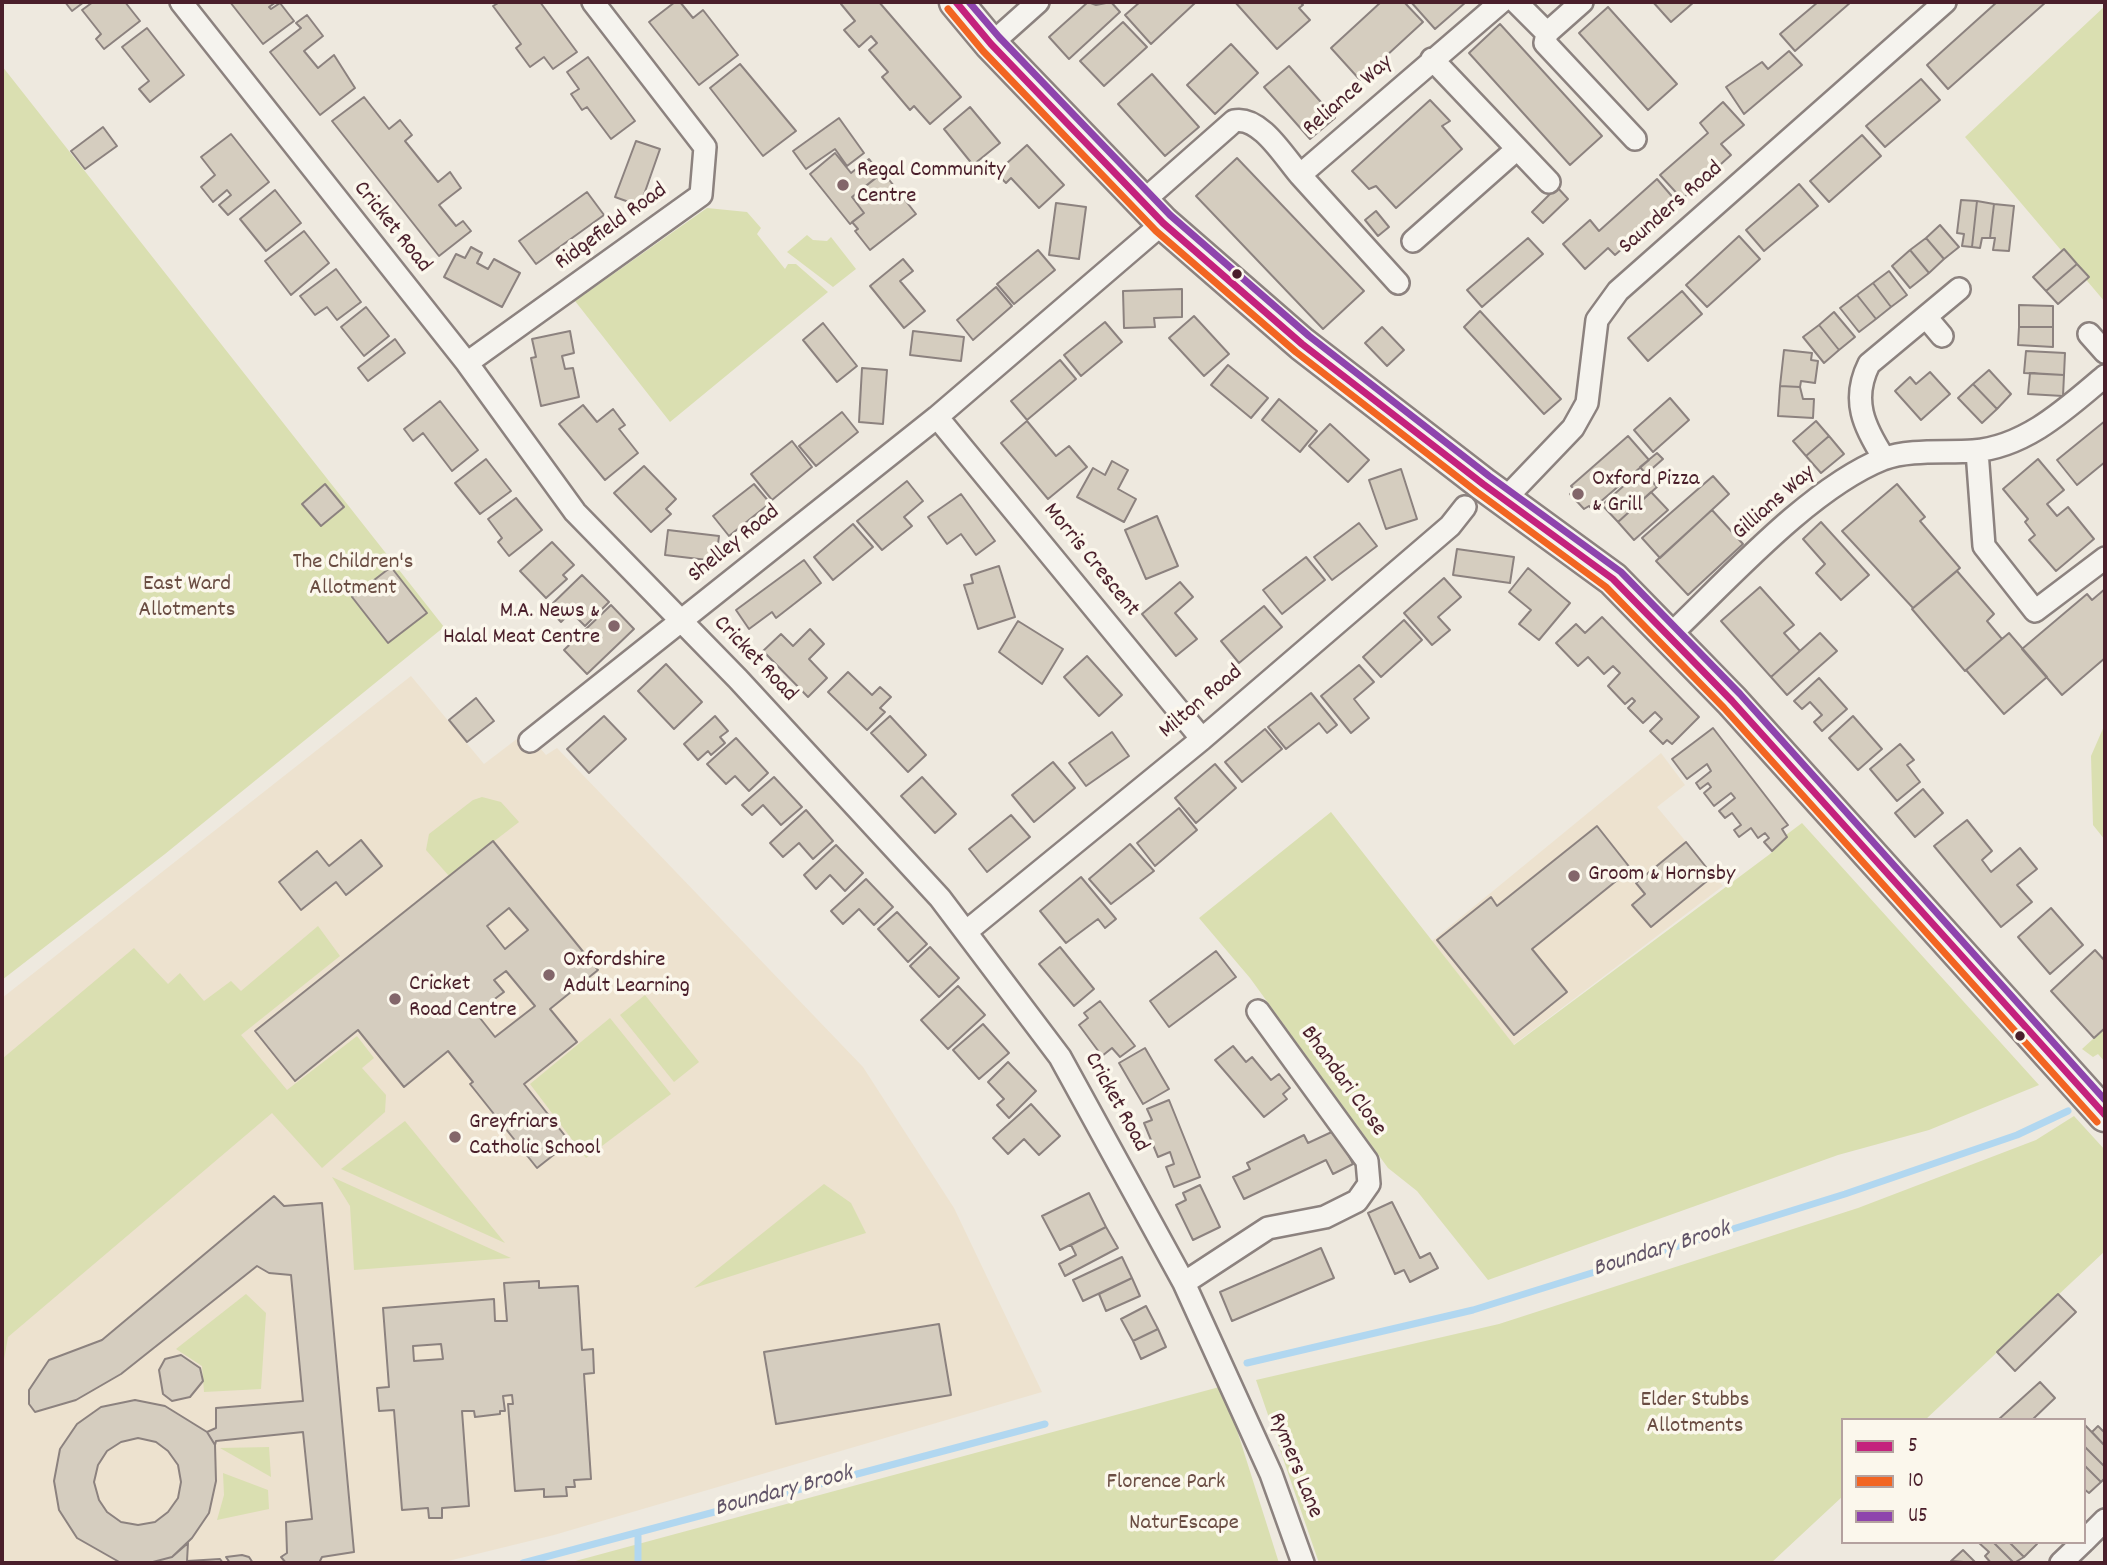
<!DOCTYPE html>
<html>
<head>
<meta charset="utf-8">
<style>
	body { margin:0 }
	#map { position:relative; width:2107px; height:1565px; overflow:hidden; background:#eee9df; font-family:Dekko,sans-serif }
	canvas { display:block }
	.frame { position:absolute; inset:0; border:4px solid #4a1f2b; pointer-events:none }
	.legend { position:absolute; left:1841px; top:1418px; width:245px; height:126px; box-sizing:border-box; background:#fbf7ec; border:2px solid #b4a19f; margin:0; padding:9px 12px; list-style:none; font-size:21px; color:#4a1f2b }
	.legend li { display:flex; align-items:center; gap:14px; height:35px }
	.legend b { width:35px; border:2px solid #b4a19f }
</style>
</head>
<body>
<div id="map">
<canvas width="2107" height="1565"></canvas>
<div class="frame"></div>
<ul class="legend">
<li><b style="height:9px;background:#c4227d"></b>5</li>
<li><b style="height:9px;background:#f26522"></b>10</li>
<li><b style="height:9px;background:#8e44ad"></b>U5</li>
</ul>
</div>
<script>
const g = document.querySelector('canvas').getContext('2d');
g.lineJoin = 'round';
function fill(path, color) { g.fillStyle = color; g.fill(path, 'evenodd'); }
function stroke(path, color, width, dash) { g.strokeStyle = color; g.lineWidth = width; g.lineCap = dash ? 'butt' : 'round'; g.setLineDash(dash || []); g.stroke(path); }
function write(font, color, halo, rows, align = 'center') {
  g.font = font + ' Dekko,sans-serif'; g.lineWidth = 7; g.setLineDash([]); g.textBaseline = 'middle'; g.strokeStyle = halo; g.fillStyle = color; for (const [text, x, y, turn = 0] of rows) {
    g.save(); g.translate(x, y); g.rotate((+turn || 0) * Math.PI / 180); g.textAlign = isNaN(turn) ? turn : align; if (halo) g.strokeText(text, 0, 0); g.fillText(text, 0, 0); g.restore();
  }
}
fill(new Path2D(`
	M411,676L484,764L526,732L546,755L557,748L863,1067L954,1208L1042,1392L554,1535L440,1563H2V998Z
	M1661,753L1685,785L1657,807L1723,886L1513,1045L1432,941Z`), '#ede2cf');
fill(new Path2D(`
	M2105,6V302L1965,137Z
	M2,66L444,627L165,854L2,980Z
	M707,208L747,212L761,228L757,234L785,269L788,264H796L828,292L670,422L575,301Z
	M807,235L813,240L827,241L831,237L856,269L833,287L787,252Z
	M2105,724V840L2093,825L2091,756Z
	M482,797L501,802L519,822L449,876L426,850L429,834L473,800Z
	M1331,812L1514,1045L1770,854L1787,837L1786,835L1802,823L2039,1085L1929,1130L1838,1155L1488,1280L1417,1191L1388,1168L1250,978L1199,918Z
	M318,926L340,956L241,1035L287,1090L357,1036L374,1058L362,1068L386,1095L385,1112L322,1168L272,1113L8,1337L2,1371V1059L134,948L168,984L180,973L204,1001L231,981L241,991Z
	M645,995L699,1062L674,1082L620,1015Z
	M610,1018L671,1094L586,1158L530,1084Z
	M2105,1028V1062L2098,1054L2093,1057L2082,1049Z
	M2074,1116L2105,1150V1251L1925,1420H1843V1496L1771,1563H1319L1256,1380L1499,1324L1858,1208L2036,1140Z
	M405,1121L505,1243L341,1169Z
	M332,1177L511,1258L354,1270L350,1206Z
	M824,1184L851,1203L866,1233L694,1288Z
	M246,1294L266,1313L261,1389L204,1392L202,1366L176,1349Z
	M1223,1386L1279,1563H568Z
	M269,1447L271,1477L220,1448Z
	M223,1473L268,1490L269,1509L217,1520L224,1495Z`), '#dadfb1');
stroke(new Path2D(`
	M1247,1363L1473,1310L1845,1194L2017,1135L2068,1111
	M638,1533V1563
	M523,1563L1045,1424`), '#b1d7f0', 7);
const building = new Path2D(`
	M65,2H84L72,11Z
	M93,2H125L140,21L104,49L96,39L101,34L82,10Z
	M230,2H276L269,7L271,9L280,3L294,21L263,44Z
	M500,2H540L577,52L553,69L544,57L530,67L516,48L521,44L493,6Z
	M675,2H680L693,18L703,10L738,55L699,85L649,22Z
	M843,2H879L961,97L930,124L914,106L910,110L882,77L888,72L869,50L877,43L871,36L859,47L844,30L855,21L841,4Z
	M1088,2L1096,5L1111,2L1120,12L1069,59L1049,37Z
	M1140,2H1194L1195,3L1151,44L1125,15Z
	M1235,2H1300L1303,5L1299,8L1310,20L1277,49Z
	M1381,2H1404L1423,22L1360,80L1331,48Z
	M1411,2H1466L1435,29Z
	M1653,2H1694L1671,22Z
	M1818,2H1851L1795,51L1780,34Z
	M1997,2H2046L1948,89L1927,65Z
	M1608,7L1677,84L1648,110L1579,33Z
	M307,15L323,36L304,51L318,68L334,55L355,88L320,115L270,52L301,28L296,23Z
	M1123,22L1147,47L1104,86L1080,61Z
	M1500,24L1602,136L1570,165L1469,53Z
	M147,28L184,75L150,102L139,89L149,81L122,47Z
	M1231,44L1258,73L1215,114L1187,85Z
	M1789,51L1802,65L1744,114L1726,87L1762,62L1768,69Z
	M588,57L635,121L611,139L587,107L582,110L571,94L579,89L567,72Z
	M740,64L796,131L763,156L710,88Z
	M1289,66L1335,118L1310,139L1264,87Z
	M1152,74L1199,127L1165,156L1118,104Z
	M1921,79L1940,100L1885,147L1866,126Z
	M364,97L389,129L400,120L412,135L405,141L438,182L450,172L461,188L439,205L456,226L463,221L471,231L439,256L332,121Z
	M1430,100L1450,121L1442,126L1462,149L1396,208L1376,186L1369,189L1352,171Z
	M1723,102L1744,125L1721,144L1731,155L1682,199L1660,175L1708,133L1700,123Z
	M970,107L1000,143L973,165L944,129Z
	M839,118L864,153L847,166L835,149L806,169L793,151Z
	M103,127L117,146L85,169L71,151Z
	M231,134L269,182L228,215L219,205L231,195L227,190L213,202L201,187L215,175L201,157Z
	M1862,135L1881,156L1829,202L1810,181Z
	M636,141L660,149L640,206L615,197Z
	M1027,145L1064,185L1039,208L1011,178L1006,183L996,173Z
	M835,153L851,173L869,159L881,174L852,197L864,213L850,224L810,174Z
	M1237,158L1364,291L1323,329L1196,196Z
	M883,172L916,214L870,250L855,231L858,229L852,222L864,213L852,197Z
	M1657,179L1676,201L1615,255L1608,248L1585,269L1563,244L1590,220L1599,231Z
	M1799,184L1818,206L1764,251L1746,230Z
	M1557,187L1568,199L1543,223L1532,212Z
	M275,190L301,223L266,251L240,219Z
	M587,192L604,215L536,264L519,241Z
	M1961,200L1977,201L1972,247L1962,246L1964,234L1957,233Z
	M1977,201L1994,204L1990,238H1982L1980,248L1972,247Z
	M1056,203L1086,207L1079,259L1049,255Z
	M1994,204L2014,206L2009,251L1993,250L1995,238H1990Z
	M1376,211L1389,227L1378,236L1365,220Z
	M1940,225L1959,247L1944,259L1926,238Z
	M304,231L329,263L291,295L265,261Z
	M1739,236L1760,259L1707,307L1686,285Z
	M1528,238L1543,254L1482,307L1467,290Z
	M1926,238L1944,259L1929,273L1910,250Z
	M471,247L482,253L477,263L488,269L494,259L520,273L502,307L444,277L456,254L465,258Z
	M2064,249L2077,264L2046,291L2033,277Z
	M1038,250L1055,270L1014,304L997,284Z
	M1910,250L1929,273L1910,288L1892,266Z
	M903,259L913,271L900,281L925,311L904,328L870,286Z
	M2077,264L2089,277L2058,304L2046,291Z
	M336,269L361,302L337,320L327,307L315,315L300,296Z
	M1889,271L1907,295L1891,307L1873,283Z
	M1873,283L1891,307L1876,319L1857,295Z
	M996,287L1012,306L973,340L957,320Z
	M1182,289V317L1154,318L1155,327L1124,328L1123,291Z
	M1682,291L1702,314L1648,361L1628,338Z
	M1857,295L1876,319L1859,332L1840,308Z
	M2019,305L2053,306V327H2019Z
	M366,307L389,336L364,356L341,327Z
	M1480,311L1561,399L1544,414L1464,327Z
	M1834,312L1855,337L1839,350L1819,325Z
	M1194,316L1229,354L1204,376L1169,338Z
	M1105,322L1122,342L1081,376L1064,355Z
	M823,323L857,366L837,382L803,340Z
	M1819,325L1839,350L1824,363L1803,337Z
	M1382,327L1404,350L1387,366L1365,343Z
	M2019,327H2053V347L2018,345Z
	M570,331L574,353L562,356L565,369L573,368L579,397L541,406L531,358L536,357L532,339Z
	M913,331L964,337L961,361L910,355Z
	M395,339L405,353L368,381L358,368Z
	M1784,350L1812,353L1811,360L1818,361L1815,383L1801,381L1800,387L1780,386Z
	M2026,351L2065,353L2064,375L2024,373Z
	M1060,360L1076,379L1027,420L1011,401Z
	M1228,365L1268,398L1251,418L1211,385Z
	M862,368L887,370L883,424L859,422Z
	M1989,370L2011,394L1997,409L1973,384Z
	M1930,372L1950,394L1921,420L1895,391L1910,377L1916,384Z
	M2030,373L2064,375L2063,396L2028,394Z
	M1973,384L1997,409L1982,423L1958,398Z
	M1780,386L1800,387L1803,399H1814L1813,418L1778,416Z
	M1670,398L1689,420L1653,452L1634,430Z
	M1279,399L1317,431L1300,452L1262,420Z
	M440,401L478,450L452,471L423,433L413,441L404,429Z
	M583,405L597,422L613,409L625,425L619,429L638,453L605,480L559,424Z
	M842,412L858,432L816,466L799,446Z
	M1027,421L1056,456L1069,446L1087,467L1048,499L1001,443Z
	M1816,421L1829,436L1806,456L1793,441Z
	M2105,421V462L2077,485L2057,460Z
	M1330,424L1369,460L1348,482L1309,446Z
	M1628,436L1649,460L1592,509L1589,506L1584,509L1570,494L1575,490L1571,486Z
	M1829,436L1844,454L1821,473L1806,456Z
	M792,441L812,467L772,500L751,474Z
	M1657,453L1663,459L1646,474L1640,467Z
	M486,459L511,491L480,514L455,483Z
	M2038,459L2064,490L2047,504L2057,516L2068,507L2094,539L2056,571L2029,540L2035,535L2025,522L2028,519L2003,489Z
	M1112,461L1128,470L1118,489L1136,499L1124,522L1077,497L1093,468L1105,475Z
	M644,466L676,499L666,509L671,514L651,532L614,493Z
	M1401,469L1417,519L1386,529L1369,480Z
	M1646,474L1657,487L1618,522L1602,505L1636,475L1640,480Z
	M1713,476L1729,494L1660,558L1642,538Z
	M907,481L923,501L904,517L912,526L882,550L857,521Z
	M325,484L344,507L321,526L302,504Z
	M754,484L770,503L729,536L713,516Z
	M1897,484L1925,517L1920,521L1960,568L1913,608L1842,531Z
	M1651,492L1668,510L1634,540L1618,522Z
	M961,494L995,541L976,555L961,534L947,544L928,517Z
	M516,498L542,530L509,556L498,542L502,538L488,519Z
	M1712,510L1743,544L1688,595L1656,561Z
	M1157,516L1178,566L1146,579L1125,530Z
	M1821,522L1869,575L1841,600L1816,573L1825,564L1803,539Z
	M1359,523L1377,546L1332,580L1314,557Z
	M853,524L873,547L833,580L814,557Z
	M668,530L719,536L716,561L665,555Z
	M552,542L574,565L563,575L567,579L546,598L520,571Z
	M1457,549L1514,557L1510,583L1453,575Z
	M1306,557L1325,580L1282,614L1263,590Z
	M804,560L821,583L776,618L772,612L749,629L736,610Z
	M999,566L1015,617L978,629L964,585L973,583L971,575Z
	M391,567L427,613L388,643L352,597Z
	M1528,568L1570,603L1539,640L1519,624L1531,610L1509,592Z
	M1957,571L1994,614L1987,621L2002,639L1965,671L1912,609Z
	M582,575L609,602L585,626L571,612L561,622L548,608Z
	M1444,578L1461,597L1438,617L1450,630L1432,645L1404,613Z
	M1180,582L1193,597L1175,613L1197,639L1176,656L1142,614Z
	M1760,587L1794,625L1784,633L1800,651L1771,677L1721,621Z
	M2105,589V658L2062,695L2022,649L2087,594L2092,600Z
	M611,605L634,629L587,674L564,650Z
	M1264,606L1282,627L1239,663L1221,641Z
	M1602,617L1699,717L1672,744L1667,740L1663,744L1650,731L1662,719L1655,712L1643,723L1628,708L1635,701L1632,698L1625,704L1608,686L1620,673L1613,666L1604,674L1588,657L1578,666L1556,643L1576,624L1585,633Z
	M1404,620L1422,640L1381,677L1363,657Z
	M1018,621L1063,649L1042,684L999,652Z
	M810,629L824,644L809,659L827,678L808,697L763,651L781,634L793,646Z
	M1820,633L1837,651L1787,695L1771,677Z
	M2009,633L2047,677L2004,714L1966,670Z
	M1087,656L1122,695L1099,716L1064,677Z
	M666,664L702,702L674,729L638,691Z
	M1359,665L1374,682L1354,699L1369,718L1351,733L1321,696Z
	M848,672L872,695L880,687L891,697L880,708L885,712L867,730L828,692Z
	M1819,678L1847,709L1822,731L1814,722L1822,715L1810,702L1802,709L1794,701Z
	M1311,693L1337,725L1327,733L1319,723L1286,749L1268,727Z
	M476,698L494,721L467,742L449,720Z
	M604,716L626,739L589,773L567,749Z
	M715,716L728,731L720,737L725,743L711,755L708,751L698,760L684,744Z
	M890,716L926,755L908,772L871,733Z
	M1853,716L1882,749L1858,770L1829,738Z
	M1713,728L1788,825L1782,829L1787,837L1772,851L1764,842L1769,838L1765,833L1758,838L1751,828L1739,837L1734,830L1741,825L1732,813L1725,818L1719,811L1735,798L1731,793L1714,806L1704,793L1711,787L1708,783L1700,789L1696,783L1711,771L1707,764L1687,779L1672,759Z
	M1265,729L1282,749L1242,782L1225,762Z
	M1112,732L1129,756L1086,786L1069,763Z
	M736,738L768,773L749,791L735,776L726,784L707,764Z
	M1900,744L1914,760L1907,765L1920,782L1897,801L1870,769Z
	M1053,762L1075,788L1034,822L1012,795Z
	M1215,764L1236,788L1196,823L1175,798Z
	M774,777L802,807L781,825L763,805L752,815L742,805Z
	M922,777L956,814L935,833L901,796Z
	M1923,789L1943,813L1915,837L1895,813Z
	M1179,808L1197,830L1155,866L1137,843Z
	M806,810L833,841L813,859L799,843L783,857L770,843Z
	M1011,815L1030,837L987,872L969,849Z
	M1967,820L1992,851L1982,860L1991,872L2020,848L2037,869L2017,885L2032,902L2001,927L1934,846Z
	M1597,826L1631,869L1532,949L1567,992L1514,1035L1437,940L1491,897L1497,906Z
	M361,840L382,866L346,895L336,882L301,910L279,882L317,851L329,866Z
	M493,841L598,970L550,1009L577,1042L524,1084L570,1142L537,1168L470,1084L473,1082L448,1051L404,1087L358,1030L295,1081L255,1031ZM509,908L528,930L505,949L487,926ZM506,971L535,1006L495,1037L476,1013L504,992L494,980Z
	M1686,842L1706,867L1699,872L1707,881L1651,927L1632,905L1645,894L1636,883Z
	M1130,844L1154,871L1111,904L1089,879Z
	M836,845L863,873L845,891L830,875L816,889L804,875Z
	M1081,877L1116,919L1105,928L1098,919L1066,943L1040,911Z
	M866,879L893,907L874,925L859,909L843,924L831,911Z
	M2051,908L2083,945L2050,974L2018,937Z
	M897,912L927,944L908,962L878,929Z
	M930,947L959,978L939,997L910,966Z
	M1060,947L1094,989L1074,1006L1039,964Z
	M2095,950L2105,961V1028L2094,1038L2051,991Z
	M1216,951L1236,977L1169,1027L1150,1001Z
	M958,986L985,1015L948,1049L921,1020Z
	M1100,1001L1135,1046L1120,1057L1112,1048L1102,1056L1079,1025L1088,1018L1084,1013Z
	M983,1024L1009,1053L979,1079L953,1050Z
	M1233,1046L1246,1062L1252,1057L1271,1080L1279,1074L1290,1088L1283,1094L1287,1099L1264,1117L1215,1060Z
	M1145,1048L1169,1089L1143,1104L1119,1063Z
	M1008,1062L1036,1091L1009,1118L997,1105L1004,1099L988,1082Z
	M1169,1100L1200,1177L1174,1187L1166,1167L1174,1164L1170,1152L1158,1157L1144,1123L1152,1120L1147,1109Z
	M1031,1104L1060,1136L1039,1155L1024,1139L1008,1154L993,1138Z
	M1336,1130L1353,1164L1333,1174L1326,1160L1244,1199L1233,1177L1250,1169L1247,1163L1304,1135L1308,1143Z
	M1200,1185L1220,1227L1193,1240L1176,1205L1186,1200L1183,1193Z
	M1089,1193L1106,1227L1060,1250L1042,1216Z
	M274,1196L284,1206L322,1203L354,1552L322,1557L319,1563H286L281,1557L287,1553L286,1522L312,1519L303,1432L216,1441L215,1445L207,1432L216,1428V1408L303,1401L291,1275L269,1273L257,1266L121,1374L76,1400L35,1412L29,1404V1390L49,1360L102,1340Z
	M1392,1202L1420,1258L1430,1253L1438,1268L1410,1282L1404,1270L1395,1274L1368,1213Z
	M1106,1227L1118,1248L1065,1276L1059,1264L1076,1255L1071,1245Z
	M1321,1248L1334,1278L1232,1321L1220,1292Z
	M1122,1257L1132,1278L1083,1301L1073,1280Z
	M1132,1278L1140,1296L1106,1311L1099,1294Z
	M539,1281V1288L578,1286L582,1350L593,1349L594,1373L584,1374L591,1479L574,1480L575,1487H566L567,1496L544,1497V1489L515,1491L508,1404H513L512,1395L503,1396L505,1411H500V1414L475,1417L474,1411H462L469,1506L442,1508V1518H429L428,1508L402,1510L394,1410L379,1411L377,1388L389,1387L383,1308L494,1299L495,1321H507L504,1283ZM441,1344L443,1359L414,1361L413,1346Z
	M2058,1294L2076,1312L2015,1371L1997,1352Z
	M1146,1306L1158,1329L1133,1341L1121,1319Z
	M939,1324L951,1395L776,1424L764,1352Z
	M1158,1329L1166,1347L1141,1359L1133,1341Z
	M181,1355L200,1368L203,1381L190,1397L172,1401L163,1394L159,1370L165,1359Z
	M2040,1382L2055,1398L2032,1420H1998Z
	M135,1400L165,1406L207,1432L215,1445L216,1481L209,1513L192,1538L172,1557L149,1563H121L77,1538L59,1510L54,1481L60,1449L77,1424L101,1407ZM138,1438L156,1442L168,1451L178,1465L181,1482L178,1498L168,1512L155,1522L138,1525L121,1522L107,1512L99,1500L94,1482L98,1465L107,1451L121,1442Z
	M2084,1424L2105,1446V1467L2084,1446Z
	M2098,1426L2105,1433V1446L2092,1432Z
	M2084,1446L2105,1467V1478L2101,1482L2084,1465Z
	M2084,1465L2101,1482L2089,1493L2084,1489Z
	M1978,1542H1993L2014,1563H1991L1985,1556L1989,1552Z
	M1993,1542H2009L2024,1557L2014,1563Z
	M2009,1542H2035L2037,1544L2024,1557Z
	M188,1543L187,1561L220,1559L223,1563H149L172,1557Z
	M1963,1550L1976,1563L1951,1561Z
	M242,1555L249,1557L253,1563H230L226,1557Z`);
fill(building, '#d5cdbf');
stroke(building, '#8c827f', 2);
const minor = new Path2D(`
	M181,2L467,363L575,512L738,679L940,898L1060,1057L1184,1283L1271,1474L1303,1563
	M1516,2L1547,33L1545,43L1635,139
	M1547,33L1582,2
	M991,44L1038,2
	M1432,59L1549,182
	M1300,175L1398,283
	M1141,203L1234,121C1260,115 1285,158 1300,175L1501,2
	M1413,241L1517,149
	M1926,317L1942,336
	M2089,334L2105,352
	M467,363L701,195L705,147L593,2
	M937,417L1202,739
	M1977,451L1984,546L2035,611L2105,558
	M1884,458C1864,427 1851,400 1869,364L1959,289
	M1505,499L1573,428L1587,403L1597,320L1618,291L1945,2
	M1670,635C1728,580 1810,488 1883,459C1910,449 1945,453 1973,451C2026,447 2067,408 2105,376
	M530,741L937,417L1163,223
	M967,931L1202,739L1450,526L1465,507
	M1184,1283L1268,1228L1325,1217L1357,1201L1369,1184L1367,1161L1258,1011
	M2084,1541L2105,1520
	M2061,1563L2083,1542`);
const secondary = new Path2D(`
	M956,2L991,44L1163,223L1302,344L1483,484L1613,579L1732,701L2105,1115`);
stroke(minor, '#8c827f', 26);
stroke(secondary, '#8c827f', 37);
stroke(minor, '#f5f3ee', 21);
stroke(secondary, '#f5f3ee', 32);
stroke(new Path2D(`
	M956,2L991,44L1163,223L1302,344L1483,484L1613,579L1732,701L2105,1115`), '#c4227d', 7);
stroke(new Path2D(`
	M948,9L983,51L1156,231L1296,352L1477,492L1606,587L1724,708L2097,1122`), '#f26522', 7);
stroke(new Path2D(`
	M969,2L999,37L1170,215L1309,336L1489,476L1621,572L1740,694L2105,1100`), '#8e44ad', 7);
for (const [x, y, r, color] of [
	[843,185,7,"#83666a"],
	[1237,274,6,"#4a1f2b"],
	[1578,494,7,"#83666a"],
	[614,626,7,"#83666a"],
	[1574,876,7,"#83666a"],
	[549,975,7,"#83666a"],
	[395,999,7,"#83666a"],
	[2020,1036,6,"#4a1f2b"],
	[455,1137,7,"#83666a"]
]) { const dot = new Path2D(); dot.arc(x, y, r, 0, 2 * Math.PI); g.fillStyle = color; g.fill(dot); stroke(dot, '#fbf7ec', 2.5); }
write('23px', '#4a1f2b', '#fbf7ec', [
	["Reliance Way",1349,97,-41],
	["Saunders Road",1672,209,-41],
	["Cricket Road",391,228,51],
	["Ridgefield Road",612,228,-36],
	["Gillians Way",1775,504,-41],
	["Shelley Road",735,545,-39],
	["Morris Crescent",1090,561,51],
	["Cricket Road",754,660,46],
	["Milton Road",1202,703,-40],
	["Bhandari Close",1342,1082,54],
	["Cricket Road",1115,1103,61],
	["Rymers Lane",1294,1466,68]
]);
write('23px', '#4a1f2b', '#fbf7ec', [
	["Regal Community",857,172],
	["Centre",857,198],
	["Oxford Pizza",1592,481],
	["& Grill",1592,507],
	["M.A. News &",600,613,"right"],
	["Halal Meat Centre",600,639,"right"],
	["Groom & Hornsby",1588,876],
	["Oxfordshire",563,962],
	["Adult Learning",563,988],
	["Cricket",409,986],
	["Road Centre",409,1012],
	["Greyfriars",469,1124],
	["Catholic School",469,1150]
], 'left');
write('23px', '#6a4d43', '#fbf7ec', [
	["The Children's",353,564],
	["Allotment",353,590],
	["East Ward",187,586],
	["Allotments",187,612],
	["Elder Stubbs",1695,1402],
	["Allotments",1695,1428],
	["Florence Park",1166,1484],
	["NaturEscape",1184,1525]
]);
write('italic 24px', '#615468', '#fbf7ec', [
	["Boundary Brook",1662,1251,-17],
	["Boundary Brook",784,1493,-15]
]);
</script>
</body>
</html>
